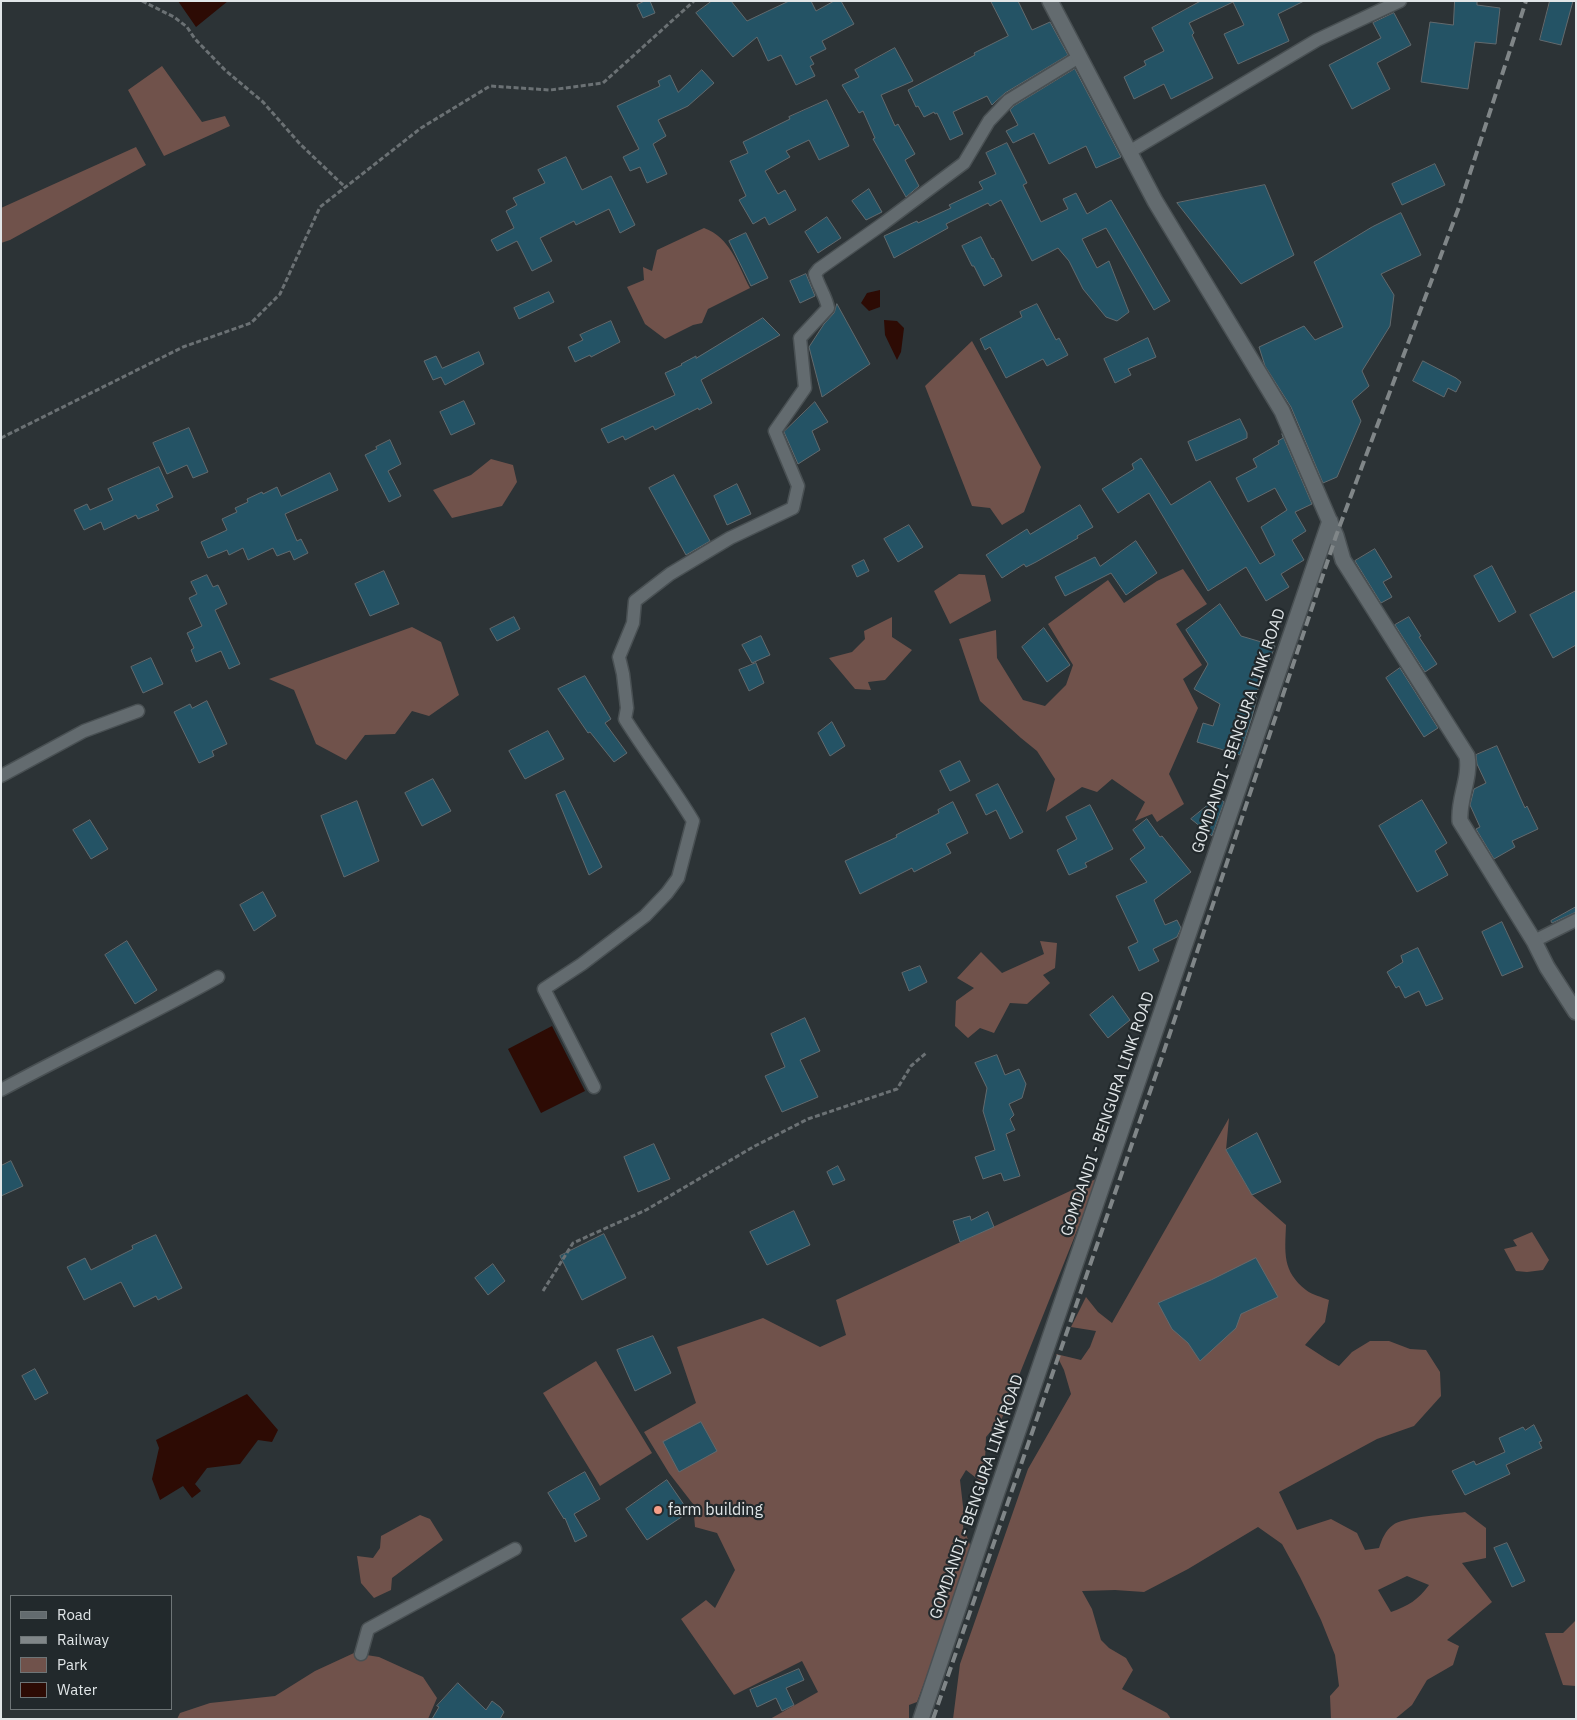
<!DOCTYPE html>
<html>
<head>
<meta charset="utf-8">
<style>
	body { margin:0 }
	#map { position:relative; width:1577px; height:1720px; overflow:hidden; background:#2c3336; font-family:"IBM Plex Sans",sans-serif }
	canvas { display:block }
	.frame { position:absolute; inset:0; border:2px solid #e1e6e8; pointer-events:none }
	.legend { position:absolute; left:10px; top:1595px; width:162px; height:115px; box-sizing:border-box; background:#22292c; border:1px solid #6e7577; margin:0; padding:6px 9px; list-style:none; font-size:15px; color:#e1e6e8 }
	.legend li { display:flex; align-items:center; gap:10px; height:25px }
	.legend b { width:25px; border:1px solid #6e7577 }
</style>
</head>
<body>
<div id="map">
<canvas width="1577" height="1720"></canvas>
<div class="frame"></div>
<ul class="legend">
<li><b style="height:6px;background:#636b6f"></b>Road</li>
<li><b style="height:6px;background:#808688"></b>Railway</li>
<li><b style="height:14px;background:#70524b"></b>Park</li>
<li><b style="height:14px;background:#2d0b04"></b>Water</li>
</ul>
</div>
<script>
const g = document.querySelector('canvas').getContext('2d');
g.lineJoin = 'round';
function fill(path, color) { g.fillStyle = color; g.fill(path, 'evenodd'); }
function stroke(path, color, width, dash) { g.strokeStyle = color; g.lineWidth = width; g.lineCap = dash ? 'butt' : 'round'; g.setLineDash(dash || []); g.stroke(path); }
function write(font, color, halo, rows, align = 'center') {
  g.font = font + ' "IBM Plex Sans",sans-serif'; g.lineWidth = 4.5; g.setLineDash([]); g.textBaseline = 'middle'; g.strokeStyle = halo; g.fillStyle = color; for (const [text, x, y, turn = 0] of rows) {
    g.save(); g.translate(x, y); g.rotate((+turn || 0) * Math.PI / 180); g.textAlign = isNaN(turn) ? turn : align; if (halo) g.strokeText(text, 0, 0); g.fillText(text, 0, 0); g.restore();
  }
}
fill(new Path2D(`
	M162,66L202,122L225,116L230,126L164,156L128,90Z
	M136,147L146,165L10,240L1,243V208Z
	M704,228C730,237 738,265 750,288L708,309L702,323L693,325L665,339L645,324L627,287L644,280L643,267L652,271L657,250Z
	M972,341L1041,467L1024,512L1002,525L990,508L972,506L925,386Z
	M491,459L513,465L517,482L502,506L452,518L433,490L471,475Z
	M1183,569L1207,604L1176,624L1202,665L1183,679L1198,708L1169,774L1184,804L1157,822L1152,814L1135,821L1145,802L1112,779L1097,792L1082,787L1046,812L1055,779L1037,751L1021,738L980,701L959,639L996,630L997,658L1023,700L1045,706L1066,685L1073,665L1048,624L1108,580L1124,603L1157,581Z
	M959,574L985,575L991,601L950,624L934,591Z
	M892,617V637L912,650L885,680L868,682L871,690L855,689L829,658L852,652L865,639L864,631Z
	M412,627L441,642L459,695L429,716L412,711L395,734L365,735L346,760L316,744L294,690L269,679Z
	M1040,941L1057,943L1055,968L1043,975L1050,983L1027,1004L1010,1003L994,1033L980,1028L968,1038L955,1026L956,1001L974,988L957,978L981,952L1002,973L1044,954Z
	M1229,1118L1226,1150L1252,1195L1286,1225C1285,1253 1282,1271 1306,1290C1312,1295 1322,1297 1329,1300L1325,1322L1305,1345L1328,1360L1339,1366L1352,1352L1370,1341H1389L1410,1349L1426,1350L1440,1372L1441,1396L1414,1426L1377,1439L1279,1492L1297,1530L1331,1519L1357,1533L1365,1550L1379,1548C1382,1539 1385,1531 1393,1525C1402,1517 1451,1514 1465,1512L1486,1528V1558L1462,1563L1492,1602L1447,1640L1459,1646L1453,1665L1427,1680L1412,1705L1395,1719H1331L1330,1696L1339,1686L1335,1655L1321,1620L1300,1577L1282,1544L1258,1527L1188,1569L1144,1592L1115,1590L1082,1591L1092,1609L1101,1640L1109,1648L1126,1658L1133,1670L1122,1689L1167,1713L1171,1719H953L960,1664L1028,1469L1071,1394L1064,1370L1056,1354L1081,1360L1090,1347L1096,1331L1071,1327L1086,1297L1098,1312L1112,1323ZM1407,1576L1429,1585C1418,1600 1408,1606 1391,1612L1378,1590Z
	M1098,1178L1002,1418L986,1437L984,1484L966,1470L960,1480L964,1515L963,1527L973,1552L917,1702L909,1705V1719H770L818,1692L802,1661L734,1695L681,1619L706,1600L715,1608L735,1570L717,1533L695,1527L693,1504L669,1473L644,1432L696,1403L677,1347L763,1318L820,1347L846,1335L836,1300Z
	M1532,1232L1549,1260L1543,1270L1527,1272L1516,1271L1504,1249L1517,1246L1513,1240Z
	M596,1361L652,1453L600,1486L543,1393Z
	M420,1515L430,1519L443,1540L392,1578L391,1590L374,1598L361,1583L357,1556L373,1558L380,1548L381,1536Z
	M1576,1620V1686L1563,1685L1545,1633H1563Z
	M354,1653L379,1657L423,1677L437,1698L428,1719H177L180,1713L210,1703L275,1696L315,1671Z`), '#70524b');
fill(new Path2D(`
	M178,1H228L196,27Z
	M880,290V307L869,311L861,303L867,293Z
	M884,320L897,321L904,328L901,352L897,360L885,335Z
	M552,1026L585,1091L541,1113L508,1049Z
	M247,1394L278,1430L272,1442L258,1440L240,1464L207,1468L195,1484L201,1491L192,1498L183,1486L160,1500L152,1479L159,1448L156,1440Z`), '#2d0b04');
const building = new Path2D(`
	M645,1H650L655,13L643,18L637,5Z
	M712,1H731L747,21L789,1H811L816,11L834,1H841L854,24L822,41L826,49L810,57L814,64L810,66L815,76L796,85L781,55L768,61L757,37L733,57L696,13Z
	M991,1H1018L1032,30L1050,22L1068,55L1005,93L994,103L992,105L987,96L953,112L963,134L950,140L937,113L935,114L934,112L924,117L918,106L916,107L908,90L975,55L974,53L1008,36Z
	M1201,1H1304L1278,14L1289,41L1238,64L1224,34L1244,25L1233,2L1189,23L1194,33L1192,35L1213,78L1171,99L1164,84L1134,99L1124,77L1146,65L1144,61L1164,51L1152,28Z
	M1455,1H1477V5L1500,8L1496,44L1475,42L1468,89L1421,82L1430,22L1453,25Z
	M1550,1H1573L1561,45L1540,40Z
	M1394,13L1411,45L1377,63L1390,89L1352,109L1329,65L1381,38L1373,23Z
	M895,48L913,81L881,95L895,126L898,124L915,154L905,160L919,186L906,197L873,139L875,138L863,111L859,113L842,85L859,77L855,70Z
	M1075,69L1121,157L1096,168L1086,146L1049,164L1034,133L1013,143L1006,131L1018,125L1010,110L1014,106Z
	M702,70L714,83L688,106L658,120L666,136L653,144L667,174L647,183L640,167L630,171L623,157L639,149L617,106L660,86L658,81L670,75L678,92Z
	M827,100L849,146L819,160L809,140L786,151L790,157L765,171L778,194L785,190L796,210L769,225L765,217L753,224L739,200L746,196L730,161L748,153L743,142L790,119L789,117Z
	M1007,143L1027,183L1023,185L1041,222L1068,209L1063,199L1076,193L1087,214L1111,200L1170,301L1154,310L1106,228L1082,239L1097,268L1109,261L1129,312L1117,321L1106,317L1083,289L1069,261L1058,248L1032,261L1001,200L990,206L988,203L946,224L948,228L894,258L884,236L917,221L918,223L951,208L949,205L983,189L979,182L996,174L986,153Z
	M566,157L582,190L611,176L635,225L620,233L609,209L576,225L574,221L540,238L552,261L532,271L517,241L497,251L491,240L514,228L506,211L517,205L513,198L545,183L538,170Z
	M1435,164L1445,185L1402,205L1392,184Z
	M1265,185L1294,255L1241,284L1177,203Z
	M869,189L882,212L866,220L852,201Z
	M1401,213L1421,255L1381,274L1394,295L1390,326L1362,371L1369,386L1352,401L1361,421L1337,477L1323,483L1291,407L1265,366L1259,347L1304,326L1315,340L1343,327L1314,262L1372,227Z
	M827,217L841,238L818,253L805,232Z
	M746,233L768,278L751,286L729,241Z
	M981,237L992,259L993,258L1002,276L984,286L974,266H972L962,246Z
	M806,274L815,296L800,303L790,281Z
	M549,292L554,302L519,319L514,308Z
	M837,304L870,364L822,397L809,347L824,324L834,313Z
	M1037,304L1056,340L1059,338L1068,355L1047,366L1043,359L1006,378L990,347L985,350L980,339L1022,317L1020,312Z
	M763,318L780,335L701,380L712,403L699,410L698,408L655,430L653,426L625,440L623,436L608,443L601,429L675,395L665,373L682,365L681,364L696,356V358Z
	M611,321L620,342L591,357L590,355L575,362L568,347L583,340L580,335Z
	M1148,338L1156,357L1128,369L1131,375L1115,383L1104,359Z
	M479,352L484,364L445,385L441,377L433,380L424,361L436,356L442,368Z
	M1423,361L1456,378L1461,382L1456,392L1448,388L1444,397L1413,381Z
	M464,401L475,424L451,435L440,412Z
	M815,402L828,422L812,431L820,450L798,464L784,432Z
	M1240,419L1247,433V438L1196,461L1188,442Z
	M189,428L208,472L193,478L187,465L167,474L153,443Z
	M1282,434L1312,504L1295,512L1306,531L1292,540L1304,560L1281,574L1289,587L1266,601L1246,567L1208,591L1149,493L1118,513L1102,489L1134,469L1132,464L1141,458L1171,505L1210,481L1260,564L1275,555L1261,527L1287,510L1275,488L1248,502L1236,478L1257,467L1253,459L1279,444L1278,441L1283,438Z
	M390,440L401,464L388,471L401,496L389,502L365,455L377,449L376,447Z
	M159,467L173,497L156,505L159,510L138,519L136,515L104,530L101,522L84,530L74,510L87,504L90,510L113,500L108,489Z
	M330,473L338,490L285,514L297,541L301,539L308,553L294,560L290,551L277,556L273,548L248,560L243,548L229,555L227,550L208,558L201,542L227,530L222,519L237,512L235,508L248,502L247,499L262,492L263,494L277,487L281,496Z
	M674,475L710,541L686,555L649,488Z
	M737,484L751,514L727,525L714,496Z
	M1080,505L1093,527L1077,536L1078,538L1036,562L1026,567L1024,564L1002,578L986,555L1027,529L1030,534Z
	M909,525L923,547L898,562L884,539Z
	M1136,541L1157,573L1126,595L1111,573L1065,596L1055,577L1095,557L1100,566Z
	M1375,549L1392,577L1383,582L1392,597L1381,603L1355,561Z
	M864,560L869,571L857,577L852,566Z
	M1492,566L1516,612L1499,622L1474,576Z
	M384,571L399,604L370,616L355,584Z
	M207,575L213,587L218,585L227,604L215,610L240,664L229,669L221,651L196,662L191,650L194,648L187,633L202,626L189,598L197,594L191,582Z
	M1576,591V645L1553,658L1530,615Z
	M1220,604L1241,636L1275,646L1255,697L1257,698L1252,717L1240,755L1197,742L1203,723L1213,726L1220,704L1194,689L1208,664L1186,630Z
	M514,617L520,629L497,641L490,629Z
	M1409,617L1421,636L1419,637L1437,664L1425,672L1395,625Z
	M1044,628L1070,665L1047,682L1022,647Z
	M761,636L770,655L752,663L742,645Z
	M151,658L163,684L143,693L131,667Z
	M756,663L764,683L749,691L739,670Z
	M1400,668L1438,728L1424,737L1386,678Z
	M585,676L611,719L605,723L627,753L614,762L590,732L588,733L558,689Z
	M207,701L227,744L212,751L214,756L199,763L174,712L190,704L192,708Z
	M832,722L845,746L830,756L818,733Z
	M548,731L564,759L525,779L509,751Z
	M1497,746L1525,808L1527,806L1538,829L1512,841L1515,847L1494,859L1476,829L1480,827L1470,805L1474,789L1486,783L1477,764L1476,755Z
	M960,761L970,781L950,791L940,771Z
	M433,779L451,811L422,826L405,793Z
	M998,784L1023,832L1010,839L996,810L986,815L976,795Z
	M565,791L602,867L589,875L556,795Z
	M1218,797L1224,802L1212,836L1191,819Z
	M1422,800L1447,843L1435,851L1448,875L1417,892L1379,826Z
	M357,801L379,861L344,877L321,816Z
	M953,802L968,833L946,844L951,853L914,872L912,868L860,894L845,861L897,837L896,835L939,813L938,810Z
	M1090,805L1113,849L1085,863L1087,867L1069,875L1057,850L1077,839L1066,817Z
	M1147,819L1160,837L1162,836L1191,872L1154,900L1165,925L1177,920L1181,928L1177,937L1153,949L1159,961L1139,971L1128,947L1138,942L1116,896L1147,882L1130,859L1145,848L1133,830Z
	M90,820L108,849L91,859L73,830Z
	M263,892L276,916L254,931L240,905Z
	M1576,907V912L1552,923L1551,921Z
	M1502,922L1523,967L1502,976L1482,932Z
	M127,941L157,990L135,1004L105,955Z
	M1418,948L1443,999L1426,1006L1419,991L1405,998L1399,986L1396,988L1387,972L1403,962L1401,956Z
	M920,966L927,982L909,991L902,973Z
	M1113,996L1130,1020L1108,1038L1090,1015Z
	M805,1018L820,1051L800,1060L818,1097L782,1112L765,1076L785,1067L771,1034Z
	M997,1055L1005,1075L1019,1069L1026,1084L1022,1098L1009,1104L1014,1115L1010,1119L1015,1130L1006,1134L1020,1176L1004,1181L1001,1173L983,1179L975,1157L995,1150L983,1111L987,1088L975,1063Z
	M1257,1133L1281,1182L1252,1195L1226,1150Z
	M654,1144L670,1179L638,1192L624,1157Z
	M11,1161L23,1186L1,1196V1166Z
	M838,1166L845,1180L833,1185L827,1172Z
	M794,1211L810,1245L767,1265L750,1232Z
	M988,1212L994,1227L960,1242L953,1221L970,1216L971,1220Z
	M604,1234L626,1278L582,1300L560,1256Z
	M156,1235L182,1288L158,1300L156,1296L134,1307L121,1282L84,1300L67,1267L85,1258L91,1270L133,1249L132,1246Z
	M1256,1258L1278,1297L1241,1314L1236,1328L1200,1361L1188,1343L1172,1329L1158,1303L1211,1280Z
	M493,1264L505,1281L488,1295L475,1278Z
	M653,1336L671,1373L635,1391L617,1350Z
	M35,1369L48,1393L35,1400L22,1376Z
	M701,1422L717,1451L679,1472L663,1442Z
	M1534,1425L1542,1441L1539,1442L1542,1448L1506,1465L1510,1474L1465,1495L1452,1471L1474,1461L1476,1465L1505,1452L1499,1438L1523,1427L1525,1430Z
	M585,1472L600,1499L574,1514L587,1536L575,1542L565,1518L564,1519L548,1493Z
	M667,1480L689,1512L647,1540L626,1509Z
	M1507,1543L1525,1581L1512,1587L1494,1548Z
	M799,1669L804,1680L786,1688L794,1705L782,1711L776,1698L757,1707L750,1690Z
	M458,1683L486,1710L492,1701L500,1707L504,1712L500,1719H432L439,1707L437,1706Z`);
fill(building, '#245365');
stroke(building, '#626a6e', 1);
const street = new Path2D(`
	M1129,152L1317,40L1400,1
	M1,776L84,731L138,711
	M1534,941L1576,920
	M594,1087L544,989L582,964L645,916L667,893L678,878L693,821C672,786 647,754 625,719L627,708L623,674L619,657L633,623L635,601L670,574L730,538L793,508L798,486L775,431L805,388L800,338L828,308C826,296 818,286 815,274L819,269L884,223L964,163L989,121L1009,100L1079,57
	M1,1090C73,1051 147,1017 218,977
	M361,1654L368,1629L515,1549`);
const secondary = new Path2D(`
	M1050,1L1155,201L1282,411L1336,536L1343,560L1467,756C1471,778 1458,799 1460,821L1534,941L1547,967L1576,1012
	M921,1719L997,1492L1330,521`);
stroke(street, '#495053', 15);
stroke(secondary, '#495053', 18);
stroke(new Path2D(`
	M142,1L174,17L187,27L195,39L225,70L263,102L300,144L345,187
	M1,438L183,347L251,323L280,294L320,207L421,128L490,86L550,90L603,83L694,1
	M543,1291L573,1243L646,1210L753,1147L808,1119L897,1089L911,1066L926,1053`), '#6b7174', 3, [5, 2.5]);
stroke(street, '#636b6f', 12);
stroke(secondary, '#636b6f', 15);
stroke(new Path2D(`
	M933,1719L1161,1060L1336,536L1459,207L1526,1`), '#808688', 4, [10, 5]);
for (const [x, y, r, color] of [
	[658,1510,5,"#f49e88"]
]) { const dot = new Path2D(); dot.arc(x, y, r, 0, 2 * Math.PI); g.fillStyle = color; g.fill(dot); stroke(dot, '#22292c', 2); }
write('16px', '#e1e6e8', '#22292c', [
	["GOMDANDI - BENGURA LINK ROAD",1239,731,-71],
	["GOMDANDI - BENGURA LINK ROAD",1108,1114,-71],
	["GOMDANDI - BENGURA LINK ROAD",977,1497,-71]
]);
write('16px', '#e1e6e8', '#22292c', [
	["farm building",668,1510]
], 'left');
</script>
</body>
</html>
